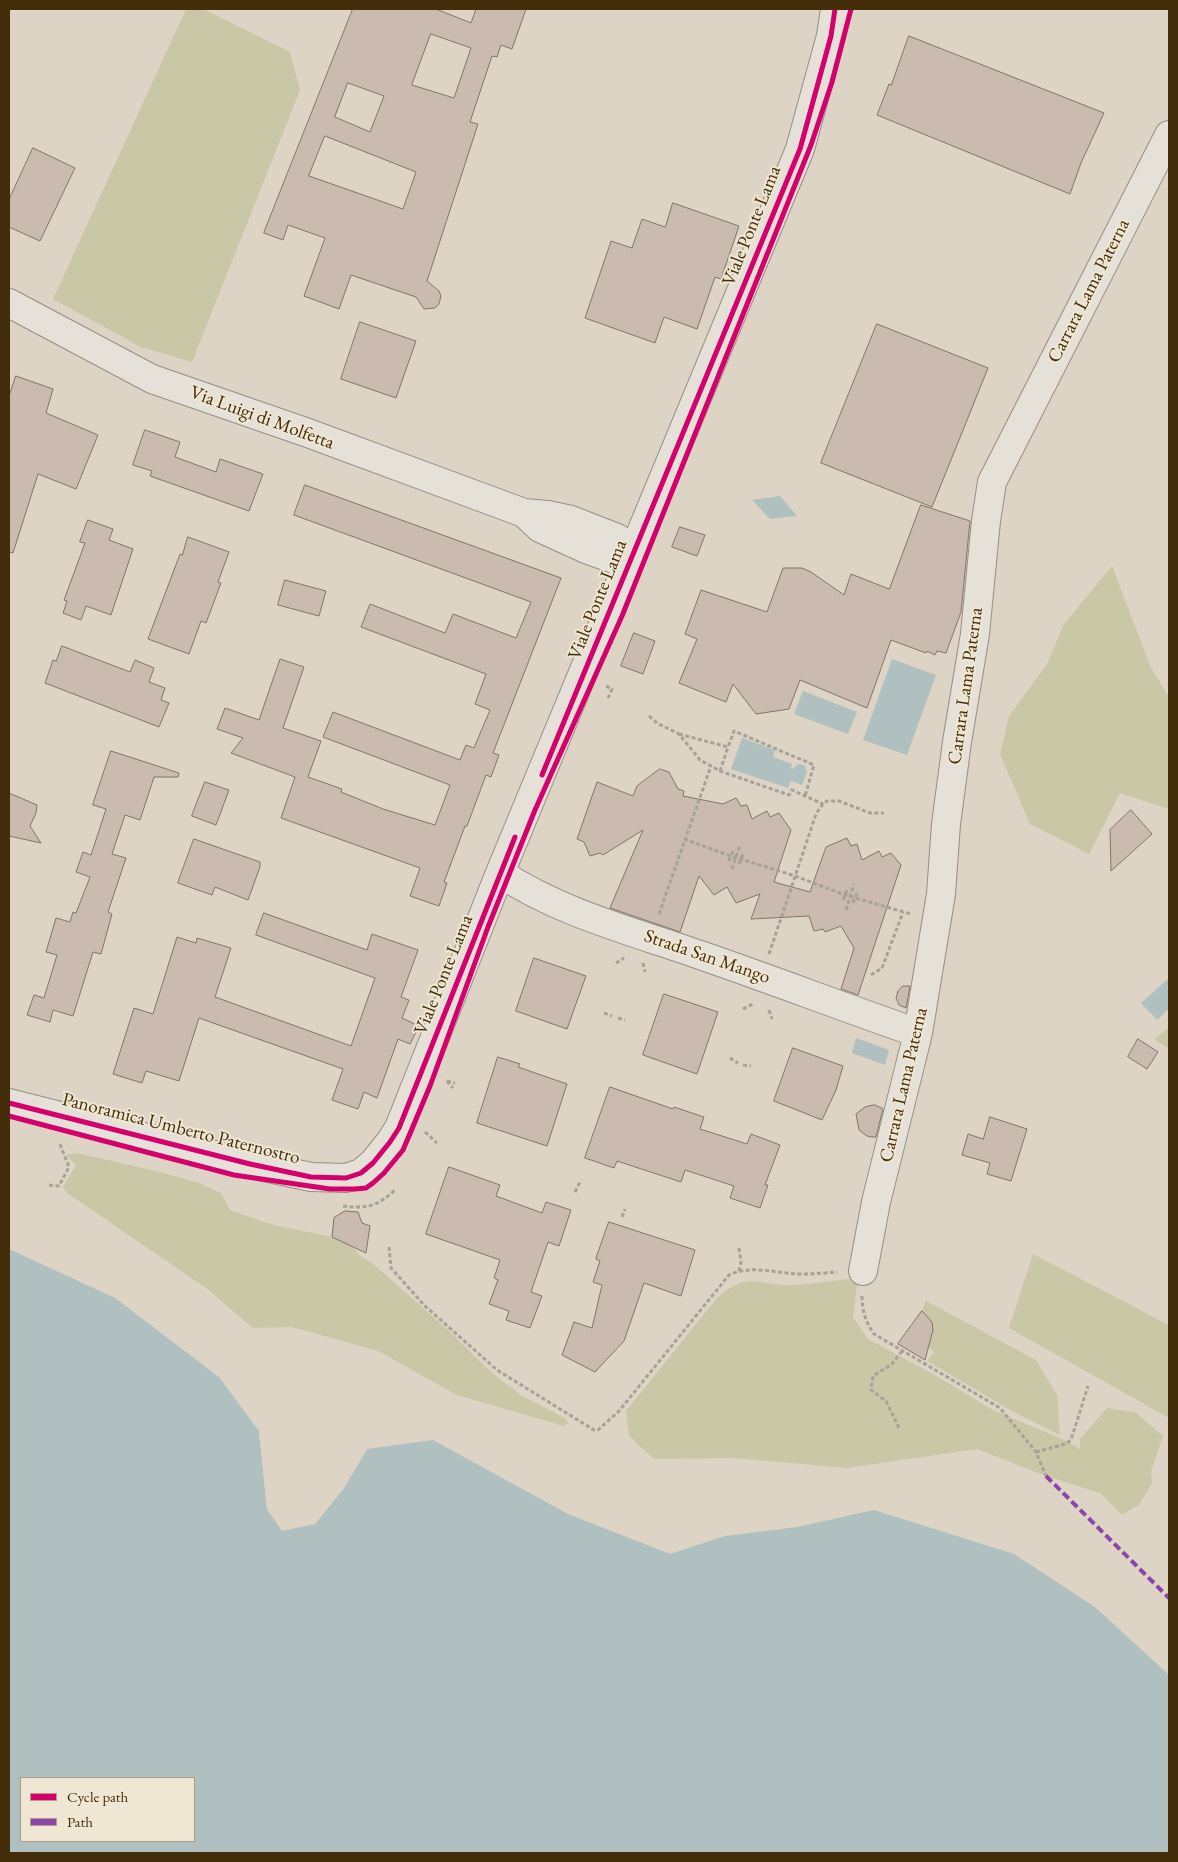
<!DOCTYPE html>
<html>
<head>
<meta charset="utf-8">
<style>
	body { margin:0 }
	#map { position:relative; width:1178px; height:1862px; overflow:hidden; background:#ddd4c5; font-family:"EB Garamond",serif }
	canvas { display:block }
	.frame { position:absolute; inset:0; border:10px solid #442d0b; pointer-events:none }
	.legend { position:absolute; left:20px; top:1777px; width:175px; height:65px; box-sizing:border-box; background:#efe6d3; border:1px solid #ab9c83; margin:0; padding:6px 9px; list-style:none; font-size:15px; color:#442d0b }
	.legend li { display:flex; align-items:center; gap:10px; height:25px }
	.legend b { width:25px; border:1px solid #ab9c83 }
</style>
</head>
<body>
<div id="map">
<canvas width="1178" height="1862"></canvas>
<div class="frame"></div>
<ul class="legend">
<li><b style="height:6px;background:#d6006c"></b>Cycle path</li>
<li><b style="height:6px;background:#8e44ad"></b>Path</li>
</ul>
</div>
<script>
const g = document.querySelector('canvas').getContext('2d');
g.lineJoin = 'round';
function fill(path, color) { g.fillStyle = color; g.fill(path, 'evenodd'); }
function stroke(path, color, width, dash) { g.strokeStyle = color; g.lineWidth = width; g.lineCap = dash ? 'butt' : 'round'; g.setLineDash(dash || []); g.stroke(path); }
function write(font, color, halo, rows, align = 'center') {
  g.font = font + ' "EB Garamond",serif'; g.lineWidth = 4; g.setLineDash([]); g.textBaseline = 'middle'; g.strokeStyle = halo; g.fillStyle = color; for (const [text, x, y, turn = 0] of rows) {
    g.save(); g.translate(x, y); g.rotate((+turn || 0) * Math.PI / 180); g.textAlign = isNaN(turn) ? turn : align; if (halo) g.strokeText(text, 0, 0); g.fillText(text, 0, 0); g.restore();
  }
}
fill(new Path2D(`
	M186,9H203L290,52L300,90L192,362L141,347L53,299Z
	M1112,566L1151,668L1169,697V809L1120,793L1089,854L1030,824L1000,754L1009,716L1047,664L1064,624Z
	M1169,1028V1049L1154,1039Z
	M77,1153L156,1171L199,1183L221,1193L230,1210L270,1224L332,1237L353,1247L359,1255L372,1263L448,1330L490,1371L522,1396L565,1418L568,1423L564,1426L457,1395L378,1351L292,1327L253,1328L206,1288L67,1193L63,1187L76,1165L66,1155Z
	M1033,1254L1169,1325V1418L1009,1328Z
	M858,1278L853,1317L868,1339L933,1374L995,1411L1069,1442L1080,1449V1439L1107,1408L1135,1412L1163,1436L1151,1472L1152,1483L1139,1505L1122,1515L1100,1493L1046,1476L977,1449L847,1468L733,1458L654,1459L629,1436L626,1411L717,1298C751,1269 756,1286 793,1285C814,1284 837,1280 858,1278Z
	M926,1301L1036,1360L1057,1395L1060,1435L1012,1411L927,1361L934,1352L922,1341L933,1330L932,1323L921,1313Z`), '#cac7a6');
fill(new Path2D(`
	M780,496L797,516L770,519L752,500Z
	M892,659L936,675L907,755L863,740Z
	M803,691L857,712L848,734L794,714Z
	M742,738L775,750L773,757L792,764L791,768L793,769L798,764L804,765L807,771L802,785L791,781L788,788L731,769Z
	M1169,978V1009L1157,1020L1141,1003Z
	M856,1038L889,1050L885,1065L852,1053Z
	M9,1249L115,1298L219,1377L259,1431L267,1509L282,1530L315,1524L344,1488L367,1449L433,1440L568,1514L670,1554L725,1536L797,1527L874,1510L1014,1554L1095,1607L1169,1675V1853H9ZM21,1778H194V1841H21Z`), '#b0bfbf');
fill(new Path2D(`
	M248,1416L252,1417L261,1430L270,1508L283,1528L313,1522L342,1486L365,1448L367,1449L344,1488L315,1524L282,1531L267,1509L259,1431Z`), '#ddd4c5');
const building = new Path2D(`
	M353,9H436L471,23L476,9H526L512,49L501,45L497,57L492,56L470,122L478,124L427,281L439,291L441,296L439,304L435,308L424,309L416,297L351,275L339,309L304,296L325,238L288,225L283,240L264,233ZM431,34L471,48L454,98L412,85ZM348,83L384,96L370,132L335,117ZM325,136L416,172L403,209L309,176Z
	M909,36L1104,113L1081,163L1070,194L877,115L889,84L891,85Z
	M33,148L75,168L40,241L9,227V200Z
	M673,203L739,226L721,279L715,277L697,329L664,317L655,343L585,318L611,241L632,248L642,219L665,227Z
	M360,322L416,341L396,398L341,379Z
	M877,324L988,368L932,507L821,463Z
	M16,376L53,389L46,413L98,435L76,489L38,474L13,553L9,552V397Z
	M145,430L180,442L175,457L216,472L220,459L263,474L249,511L150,476L152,471L133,465Z
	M305,485L561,578L493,753L499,755L491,777L486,775L467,826H465L444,882L447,883L439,906L410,896L420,868L281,818L295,777L231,753L243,738L217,729L225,708L259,720L280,659L304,667L283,728L321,741L308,777L342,789L341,792L383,809L435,825L450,785L323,737L333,712L460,760L466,745L474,748L490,710L475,704L486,674L361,627L370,604L445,633L453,614L516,638L531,602L294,515Z
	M921,505L970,521L961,612L946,653L937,651L935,655L927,651L926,653L891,640L867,708L800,680L789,709L756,714L733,684L726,702L679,683L697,639L685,634L701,590L767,612L783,568H802L811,572L844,595L851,574L889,589Z
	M88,520L113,529L109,540L133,549L111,615L86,606L81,620L63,613L67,601L64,600L85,543L80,542Z
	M680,527L705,535L697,556L672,547Z
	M188,537L229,552L218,582L221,583L206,623L201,621L189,654L148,639L180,554L182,555Z
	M285,580L326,591L319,616L278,605Z
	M634,633L655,641L643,674L621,666Z
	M62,646L130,672L135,660L154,668L149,682L165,688L161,700L169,703L159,727L45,683L53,660L56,661Z
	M111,751L179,773L178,777H154L140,820L125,815L112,854L126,858L108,912L112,914L101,954L93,952L73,1016L53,1010L50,1022L27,1015L34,995L44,998L57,955L46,952L56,918L70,922L73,912L76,913L90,877L76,872L83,852L91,855L106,809L93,805Z
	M660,769L669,772L678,789L684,791L683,796L723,804L736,798L741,806L747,805L752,819L767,811L770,817L779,813L791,830L774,882L810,892L826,847L847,838L851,846L857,844L862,860L879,851L882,857L891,853L901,865L858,995L841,989L854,948L841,926L825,932L823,929L814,931L809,916L751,919L760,894L736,903L727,887L714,895L699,876L680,932L610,908L643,830L603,855L600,853L590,856L584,842L577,839L597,782L633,796L637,786Z
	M205,782L229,790L216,825L192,816Z
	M9,793L37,805L36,813L30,826L41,843L9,836Z
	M1131,810L1152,834L1111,871L1110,830Z
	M194,839L260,862V867L248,900L215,887L212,895L178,883Z
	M264,913L367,950L372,934L418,950L401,997L409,1000L402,1018L419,1026L410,1044L398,1039L377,1098L364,1092L358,1109L332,1100L343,1069L199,1018L179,1081L146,1071L142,1083L113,1074L134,1008L153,1014L177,937L196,943L197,938L231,948L215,997L351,1046L375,978L256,935Z
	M534,958L586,976L567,1029L516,1011Z
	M903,986H910L906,1008L899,1005L896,998L898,991Z
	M664,994L718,1012L697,1074L643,1055Z
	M1138,1039L1158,1052L1147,1069L1128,1057Z
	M793,1048L843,1066L836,1090L822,1120L774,1101Z
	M498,1057L520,1064L518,1067L567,1084L547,1146L477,1123Z
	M610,1087L673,1109L674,1107L704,1117L700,1129L747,1144L751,1134L780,1145L765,1185H768L760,1208L730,1198L734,1186L685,1170L681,1182L617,1161L614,1168L585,1158Z
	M875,1105L883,1109L876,1137H872L867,1136L859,1130L856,1114L865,1107Z
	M990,1117L1027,1129L1011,1181L987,1174L990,1163L962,1155L968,1134L983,1139Z
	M449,1167L500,1185L496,1196L542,1213L546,1202L571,1210L559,1246L548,1242L531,1292L542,1296L530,1328L506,1320L509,1311L489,1304L498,1280L494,1278L500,1260L426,1234Z
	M345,1211L358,1212L362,1223L370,1226L366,1253L332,1237L334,1218Z
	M609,1222L695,1250L681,1296L644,1283L624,1341L595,1372L562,1355L574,1322L592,1328L602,1285L593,1282L600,1261L596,1259Z
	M922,1311L932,1322L933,1330L925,1360L898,1344Z`);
fill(building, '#cbbab0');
stroke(building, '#7e7669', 1);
const minor = new Path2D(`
	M9,303L152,379L308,433L524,513L548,515L571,520L617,538L627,545L632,555L624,559H614L586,549L540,528L524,513
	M500,873C560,913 632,931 700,955C773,980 845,1008 918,1033
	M9,1103L250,1164L311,1177L346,1178L361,1173L373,1163L390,1142L399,1128L500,873L800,149L831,36L835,9
	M863,1271L876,1202L918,1033L941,894L946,824L957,742L975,634L986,521L992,482L1169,135`);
stroke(minor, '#968e81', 30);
stroke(new Path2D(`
	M606,686L612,689L608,698
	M649,716L657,723L679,734L700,760L720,771L789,795L792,790L823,804
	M679,734L728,747L734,731L814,765L805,796
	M720,771L728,747
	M684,839L731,856L795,876L845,895L911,914
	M729,861L733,851
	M739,864L743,854
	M732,869L740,845
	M843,900L847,890
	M853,903L857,893
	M846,910L854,884
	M659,914L711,766
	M769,954L816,814L823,804L827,801H839L870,813H884
	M616,963L624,958
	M643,963L645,972
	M871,975L882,968L903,912
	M743,1009L753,1004
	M769,1010L772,1019
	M604,1013L612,1016
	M618,1018L625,1020
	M730,1058L738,1063
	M743,1065L751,1066
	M447,1081L453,1088
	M447,1081L455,1083
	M425,1132L437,1143
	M49,1185L59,1186L69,1167L59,1142
	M575,1192L580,1182
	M343,1206C368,1209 378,1206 396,1189
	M622,1217L625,1209
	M389,1247L391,1268L425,1306L497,1370L594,1430H598L619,1411L729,1275C752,1264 778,1274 802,1274C814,1274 826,1273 837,1272
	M739,1248L741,1262L739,1271
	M862,1296C862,1311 866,1323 874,1334L1000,1408L1036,1452L1046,1476
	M899,1428L886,1401L871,1390L873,1376L892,1364L902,1351
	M1036,1452L1065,1444L1071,1440L1088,1386`), '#a7a298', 3, [4, 2.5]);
stroke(minor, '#e5e1d9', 28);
stroke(new Path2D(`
	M1046,1476L1169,1598`), '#8e44ad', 4, [8, 4]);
stroke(new Path2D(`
	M542,775L800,149L831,36L835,9
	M9,1103L250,1164L311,1177L346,1178L361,1173L373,1163L390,1142L399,1128L515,837
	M9,1116L234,1175L330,1189H355L366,1188L373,1183L384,1173L403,1150L430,1086L488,927L535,810L622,616L811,145L832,82L851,9`), '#d6006c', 5);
write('19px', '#442d0b', '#efe6d3', [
	["Viale Ponte Lama",752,226,-68],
	["Carrara Lama Paterna",1089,291,-63],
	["Via Luigi di Molfetta",262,418,20],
	["Viale Ponte Lama",598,600,-68],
	["Carrara Lama Paterna",966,686,-82],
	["Strada San Mango",707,957,19],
	["Viale Ponte Lama",444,975,-68],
	["Carrara Lama Paterna",904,1085,-77],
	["Panoramica Umberto Paternostro",181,1129,14]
]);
</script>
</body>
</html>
